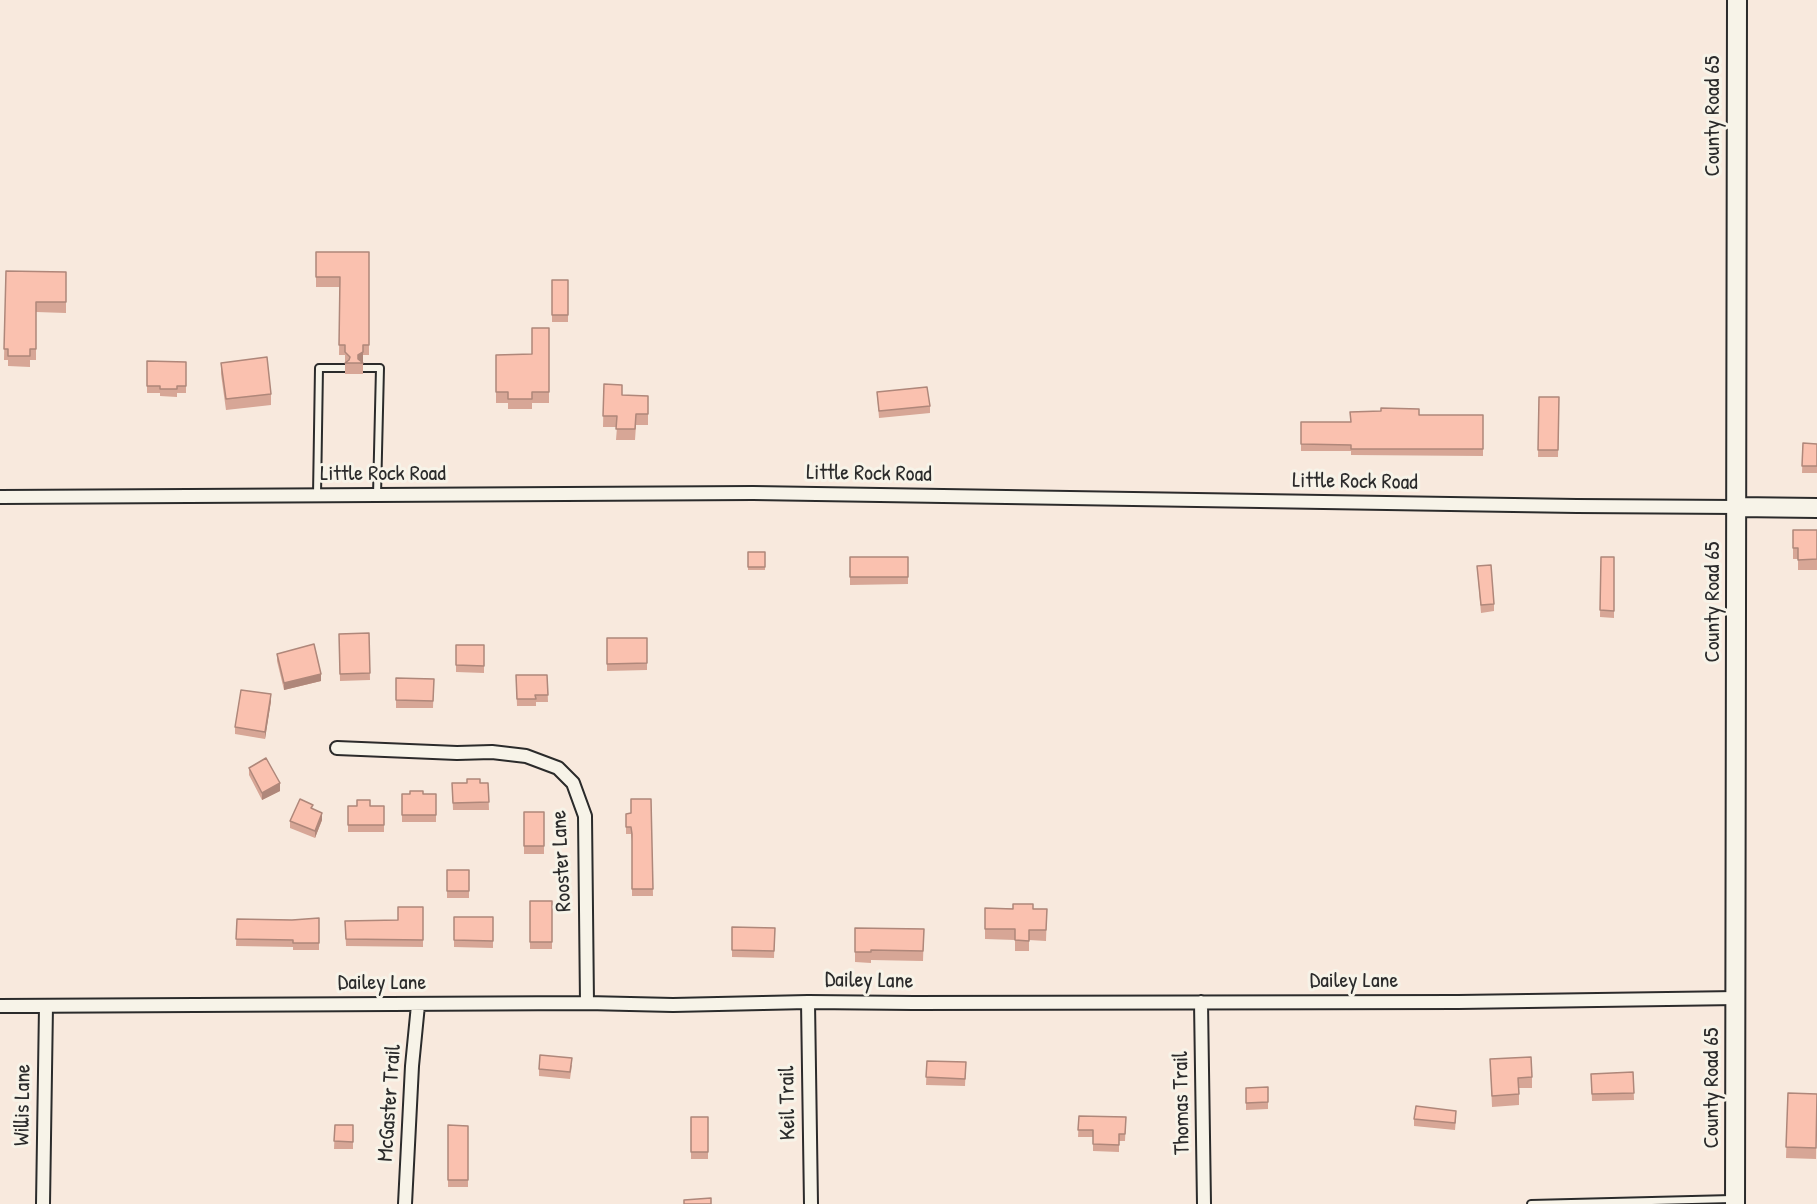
<!DOCTYPE html>
<html>
<head>
<meta charset="utf-8">
<style>
	body { margin:0 }
	canvas { display:block; background:#f8e9dd }
</style>
</head>
<body>
<canvas width="1817" height="1204"></canvas>
<script>
const g = document.querySelector('canvas').getContext('2d');
g.lineJoin = 'round';
function stroke(path, color, width, dash) { g.strokeStyle = color; g.lineWidth = width; g.lineCap = dash ? 'butt' : 'round'; g.setLineDash(dash || []); g.stroke(path); }
function fill(path, color) { g.fillStyle = color; g.fill(path, 'evenodd'); }
function write(font, color, halo, rows, align = 'center') {
  g.font = font + ' "Patrick Hand",sans-serif'; g.lineWidth = 6; g.setLineDash([]); g.textBaseline = 'middle'; g.strokeStyle = halo; g.fillStyle = color; for (const [text, x, y, turn = 0] of rows) {
    g.save(); g.translate(x, y); g.rotate((+turn || 0) * Math.PI / 180); g.textAlign = isNaN(turn) ? turn : align; if (halo) g.strokeText(text, 0, 0); g.fillText(text, 0, 0); g.restore();
  }
}
const lane = new Path2D(`
	M363,368H380L377,495
	M317,495L319,368H345
	M1531,1204L1732,1199`);
const street = new Path2D(`
	M0,497L753,493L1577,506L1737,507
	M337,748L457,753L492,752L526,756L558,768L573,783L585,816L587,1003
	M808,1002L811,1204
	M1201,1002L1204,1204
	M0,1006L587,1003L673,1005L808,1002L914,1003L1458,1002L1737,998
	M43,1204L46,1006
	M405,1204L412,1066L418,1005`);
const secondary = new Path2D(`
	M1737,507L1817,508
	M1735,1204L1737,0`);
stroke(lane, '#2b2b2b', 10);
stroke(street, '#2b2b2b', 16);
stroke(secondary, '#2b2b2b', 22);
stroke(lane, '#f7f3e8', 6);
stroke(street, '#f7f3e8', 12);
stroke(secondary, '#f7f3e8', 18);
fill(new Path2D(`
	M316,252H369V355H363V374H345V355H339L340,287H316Z
	M6,271L66,272V313L36,312V360H30V367L8,366V360H4Z
	M552,280H568V322H552Z
	M549,328V403H532V409H508V403H496V355L532,354Z
	M147,361L186,362V393H177V397L160,396V393H147Z
	M221,363L271,394V405L226,410L221,374Z
	M604,384L622,395L648,396V425H636L635,440H616L617,427H603Z
	M877,392L930,406V413L879,418Z
	M1539,397H1559L1558,457H1538Z
	M1419,415H1483V456L1351,455V451H1301V422H1350Z
	M1803,443L1817,444V473H1802Z
	M1793,530H1817V570H1798V559H1793Z
	M748,552H765V570H748Z
	M850,557H908V584L850,585Z
	M1601,557H1614V618L1600,617Z
	M1477,566L1494,604V611L1481,613Z
	M369,633L370,680L340,681L339,634Z
	M607,638H647V670L607,671Z
	M456,645H484V673L456,672Z
	M277,654L321,681L284,690L277,661Z
	M516,675H547L548,702H536V706H517Z
	M396,678L434,679L433,708H396Z
	M271,701L265,739L235,734V727Z
	M249,768L280,791L262,800L249,775Z
	M452,783H488L489,810H453Z
	M402,794H436V822H402Z
	M651,799L653,896H632V841L631,834H626V821L631,813Z
	M348,806H384V832H348Z
	M524,812H544V854H524Z
	M322,820L315,838L290,828V821Z
	M447,870H469V898H447Z
	M530,901H552V949H530Z
	M423,907V947L346,946L345,921L398,920Z
	M985,908L1047,909L1046,941L1029,940V951H1015V940L985,939Z
	M454,917H493V948L454,947Z
	M319,918V950H293V947L236,946L237,919L292,920Z
	M732,927L775,928L774,958L732,957Z
	M855,928L924,929L923,961L871,960V963L855,962Z
	M1490,1059L1532,1077V1088H1519V1105L1492,1107Z
	M927,1061L966,1062L965,1086L926,1085Z
	M572,1065L570,1079L539,1076V1069Z
	M1633,1072L1634,1100L1592,1101L1591,1074Z
	M1268,1087V1109L1246,1110V1088Z
	M1788,1093L1817,1094L1816,1159L1786,1158Z
	M1079,1116L1126,1117L1125,1141H1119V1152L1093,1151V1137H1078Z
	M691,1117H708V1159H691Z
	M1456,1118L1455,1130L1414,1126V1119Z
	M335,1125H353V1149H334Z
	M448,1125L468,1126V1187H448Z`), '#d7a696');
fill(new Path2D(`
	M363,352V363H358V355Z
	M321,674V681L284,690V683Z
	M271,694V701L265,739V732Z
	M280,783V791L262,800V793Z
	M322,813V820L315,838V831Z`), '#af877a');
const building = new Path2D(`
	M316,252H369V345H363V352L358,355V359L363,363H345L349,360L350,357L345,352V345H339L340,277H316Z
	M6,271L66,272V302H36V349H30V356H8V349H4Z
	M552,280H568V315H552Z
	M532,328H549V392H532V399H508V392H496V355L532,354Z
	M267,357L271,394L226,399L221,363Z
	M147,361L186,362V386H177V389H160V386H147Z
	M604,384L622,385V395L648,396V414H636L635,429H616L617,416H603Z
	M927,387L930,406L879,411L877,392Z
	M1539,397H1559L1558,450H1538Z
	M1381,408L1419,409V415H1483V449H1351V445L1301,444V422H1351L1350,412L1381,411Z
	M1803,443L1817,444V466H1802Z
	M1793,530H1817V559L1798,560V548H1793Z
	M748,552H765V567H748Z
	M850,557H908V577H850Z
	M1601,557H1614V611L1600,610Z
	M1491,565L1494,604L1481,605L1477,566Z
	M369,633L370,673L340,674L339,634Z
	M607,638H647V663L607,664Z
	M314,644L321,674L284,683L277,654Z
	M456,645H484V666L456,665Z
	M516,675H547L548,695H535L536,699H517Z
	M396,678L434,679L433,701L396,700Z
	M241,690L271,694L265,732L235,727Z
	M266,758L280,783L262,793L249,768Z
	M467,779H480V783H488L489,802L453,803L452,783H467Z
	M410,791H423V794H436V815H402V794H410Z
	M300,799L313,805L311,808L322,813L315,831L290,821Z
	M631,799H651L653,889H632V834L631,827H626V814L631,813Z
	M357,800H370V806H384V825H348V806H357Z
	M524,812H544V846H524Z
	M447,870H469V891H447Z
	M530,901H552V942H530Z
	M1013,904H1033V909H1047L1046,930H1029V941L1015,940V929H985V908L1013,909Z
	M398,907H423V940L346,939L345,921L398,920Z
	M454,917H493V941L454,940Z
	M319,918V943H293V940L236,939L237,919L292,920Z
	M732,927L775,928L774,951L732,950Z
	M855,928L924,929L923,951L871,950V952H855Z
	M540,1055L572,1058L570,1072L539,1069Z
	M1531,1057L1532,1077L1518,1078L1519,1094L1492,1096L1490,1059Z
	M927,1061L966,1062L965,1079L926,1077Z
	M1633,1072L1634,1093L1592,1094L1591,1074Z
	M1268,1087V1102L1246,1103V1088Z
	M1788,1093L1817,1094L1816,1148L1786,1147Z
	M1416,1106L1456,1111L1455,1123L1414,1119Z
	M1079,1116L1126,1117L1125,1134H1119V1145L1093,1144V1130H1078Z
	M691,1117H708V1152H691Z
	M335,1125H353V1142L334,1141Z
	M448,1125L468,1126V1180H448Z
	M711,1198V1204H684V1200Z`);
fill(building, '#fac1af');
stroke(building, '#af877a', 1.5);
write('22px', '#2b2b2b', '#f7f3e8', [
	["County Road 65",1713,116,-90],
	["Little Rock Road",383,474],
	["Little Rock Road",869,474,1],
	["Little Rock Road",1355,482,1],
	["County Road 65",1713,602,-90],
	["Rooster Lane",562,861,-93],
	["Dailey Lane",869,981,1],
	["Dailey Lane",1354,981],
	["Dailey Lane",382,983],
	["County Road 65",1712,1088,-90],
	["McGaster Trail",390,1103,-86],
	["Keil Trail",788,1103,-91],
	["Thomas Trail",1182,1103,-91],
	["Willis Lane",23,1105,-89]
]);
</script>
</body>
</html>
